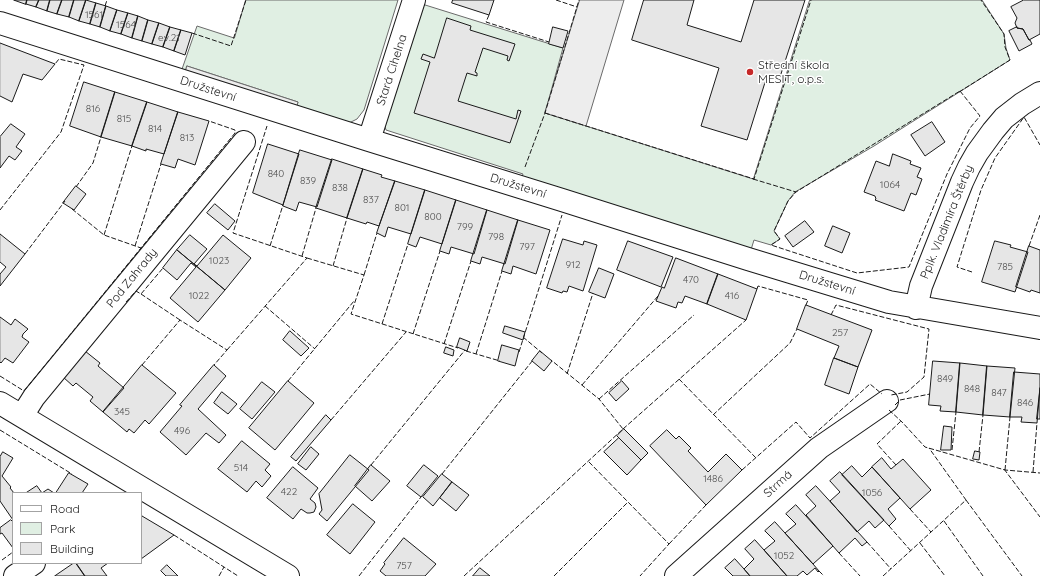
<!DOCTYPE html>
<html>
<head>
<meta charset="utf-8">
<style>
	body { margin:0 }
	#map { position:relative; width:1040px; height:576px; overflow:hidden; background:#fff; font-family:Quicksand,sans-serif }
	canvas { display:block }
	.legend { position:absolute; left:12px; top:492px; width:130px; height:72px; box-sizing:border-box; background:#fff; border:1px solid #a3a3a3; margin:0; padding:5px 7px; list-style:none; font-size:12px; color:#1a1a1a }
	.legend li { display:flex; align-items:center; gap:8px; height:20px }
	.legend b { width:20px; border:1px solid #a3a3a3 }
</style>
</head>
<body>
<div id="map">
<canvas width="1040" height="576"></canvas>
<ul class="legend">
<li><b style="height:5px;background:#fff"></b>Road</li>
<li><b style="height:11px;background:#e0efe3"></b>Park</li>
<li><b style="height:11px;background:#e6e6e6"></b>Building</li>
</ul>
</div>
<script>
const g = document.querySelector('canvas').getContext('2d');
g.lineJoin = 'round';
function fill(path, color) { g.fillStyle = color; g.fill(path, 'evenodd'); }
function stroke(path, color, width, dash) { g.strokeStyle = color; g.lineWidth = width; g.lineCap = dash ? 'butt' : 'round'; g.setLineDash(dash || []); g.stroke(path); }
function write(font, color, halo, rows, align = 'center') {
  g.font = font + ' Quicksand,sans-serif'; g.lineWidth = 3; g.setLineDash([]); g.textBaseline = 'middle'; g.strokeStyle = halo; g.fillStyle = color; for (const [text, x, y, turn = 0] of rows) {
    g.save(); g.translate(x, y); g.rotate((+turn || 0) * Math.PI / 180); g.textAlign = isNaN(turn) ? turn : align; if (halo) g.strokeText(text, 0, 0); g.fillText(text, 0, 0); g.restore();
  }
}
const green = new Path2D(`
	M246,0H398L364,110L357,119L345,125L296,109L298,102L187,66L185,74L181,72L197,26L234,38Z
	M810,0H982L1004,34L1006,48L1010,60L874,146L795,192L788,201L774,231L780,239L771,245L754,240L750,253L520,182L523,174L386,130L383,120L422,4L563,48L545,113L753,179Z`);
fill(green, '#e0efe3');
stroke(green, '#6a6a6a', 1);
const parking = new Path2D(`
	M580,0H624L586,126L545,113Z
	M187,66L298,102L296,109L185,74Z`);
fill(parking, '#ededed');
stroke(parking, '#6a6a6a', 1);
const building = new Path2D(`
	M14,0H27L26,4Z
	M27,0H39L36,7L26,4Z
	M39,0H50L47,11L36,7Z
	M50,0H62L57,14L47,11Z
	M62,0H74L69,17L57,14Z
	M74,0H86L79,21L69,17Z
	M86,0L96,3L90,24L79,21Z
	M453,0H494L489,15L452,3Z
	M644,0H694L687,25L741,42L754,0H805L779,80L767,76L747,140L701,126L719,68L632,40Z
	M1024,0H1040V34L1029,40L1023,29L1017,28L1015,23L1017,18L1011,7Z
	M96,3L106,6L100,27L90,24Z
	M106,6L117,10L110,31L100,27Z
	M117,10L128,13L121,34L110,31Z
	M128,13L138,16L132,38L121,34Z
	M138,16L148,20L142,41L132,38Z
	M447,18L471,26L470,30L515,44L509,61L507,60L508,56L483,48L475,72L477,73V76L467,73L458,101L516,119L518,110L521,111L510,143L414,113L430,62L421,59L423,54L434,58Z
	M148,20L159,23L152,44L142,41Z
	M159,23L170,27L163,47L152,44Z
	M170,27L181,30L174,51L163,47Z
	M553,27L568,31L563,48L549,44Z
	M1017,27V28L1023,29L1029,40H1030L1032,44L1019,51L1009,31Z
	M181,30L192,33L185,55L174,51Z
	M0,43L55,64L42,80L23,74L12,102L0,96Z
	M84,82L115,92L101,137L70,126Z
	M115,92L147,102L132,146L101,137Z
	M147,102L178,112L164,154L146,149V151L132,146Z
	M178,112L209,121L195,165L178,159L175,168L161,164Z
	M932,122L945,142L925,156L911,135Z
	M11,124L25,134L16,147L22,151L15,160L9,156L0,168V137Z
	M268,144L299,154L283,205L253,193Z
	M300,150L332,160L317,207L299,202L296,211L283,206Z
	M893,154L911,161L910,164L921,168L917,177L922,179L916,195L911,193L904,211L875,200L876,199L875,196L864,192L876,161L889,166Z
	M332,159L363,169L347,218L316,208Z
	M363,169L382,175L381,177L395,181L379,226L367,222L366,224L347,218Z
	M395,181L425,190L411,234L388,227L385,237L377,233Z
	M76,186L86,194L74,210L63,203Z
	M425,190L456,200L442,244L420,237L416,247L408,244Z
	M456,200L487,210L474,254L451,247L449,254L440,251Z
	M215,204L235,221L228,230L207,213Z
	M487,210L518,220L505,264L482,257L480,264L471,261Z
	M518,220L550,230L536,274L513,266L511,274L502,271Z
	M805,221L814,232L793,247L785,236Z
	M833,226L850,233L842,253L825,246Z
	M0,234L25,254L0,286V274L6,267L0,262Z
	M190,235L207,249L194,264L197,266L223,235L251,258L225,290L177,250Z
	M563,239L583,245L584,241L597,245L583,291L569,286L567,292L563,291L562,293L547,288Z
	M628,241L673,257L661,287L617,270Z
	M995,241L1011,245L1010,247L1028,252L1015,292L982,282Z
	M1029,246L1040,250V293L1031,290L1030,292L1016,287Z
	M177,250L225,290L198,322L170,298L196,267L191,263L177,280L163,268Z
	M676,258L718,274L707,304L685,296L682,303L678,302L676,308L656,301L662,287L664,288Z
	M599,268L614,274L605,298L589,292Z
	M718,274L757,289L746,320L707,304Z
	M806,305L872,330L858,367L834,358L839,346L797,329Z
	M0,317L11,325L15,319L28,329L23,334L22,337L29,342L13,363L5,358L1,363L0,362Z
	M505,326L525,332L523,340L503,333Z
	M290,331L309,348L301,356L283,340Z
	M460,338L470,342L467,351L457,347Z
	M502,345L519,350L515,366L498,361Z
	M446,347L454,350L453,356L444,353Z
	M85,351L100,363L98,366L124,388L103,412L90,401L93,397L76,383L73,386L63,377Z
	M540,351L552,361L544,371L532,361Z
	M834,358L858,367L849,394L825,385Z
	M933,361L960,363L956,412L940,411L941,406L929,405Z
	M960,363L987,366L983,415L956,412Z
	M142,365L176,393L149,424L145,420L134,433L129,429L127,432L103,412Z
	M214,365L226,376L198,409L226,435L219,443L206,433L186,455L160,432L182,406L180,405Z
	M987,366L1015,368L1010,417L983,415Z
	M1014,372L1040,374V388L1037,423L1021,422L1022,417H1010Z
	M288,381L314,403L275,450L249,428Z
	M622,381L629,389L616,401L609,393Z
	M262,382L275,392L252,419L240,409Z
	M1040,388V419H1037Z
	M222,392L237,404L228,414L214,403Z
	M326,415L331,420L296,461L291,457Z
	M944,426L952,427L951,450H941Z
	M624,429L648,453L641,460L617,436Z
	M667,430L676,439L679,436L691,448L688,451L708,472L726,454L742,470L706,505L650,446Z
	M619,438L641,460L627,475L604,452Z
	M242,441L270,464L265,470L271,476L262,487L256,481L247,492L218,469Z
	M311,447L319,454L306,470L298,464Z
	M975,451L980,452L979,460L973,459Z
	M3,452L13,458L2,476L11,487L10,488L14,493L13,520L0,501V457Z
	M350,455L369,470L327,521L319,514L322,510L319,494Z
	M882,458L891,469L903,459L931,490L910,509L872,467Z
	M371,465L390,481L372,501L355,486Z
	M424,465L438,476L421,497L407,486Z
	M852,466L862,477L872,467L900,498L888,509L896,519L889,526L842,475Z
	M293,467L318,488L310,499L315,503L316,507L314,512L310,513H307L301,509L293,519L267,498Z
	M840,472L884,520L875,528L869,521L857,532L830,501L840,492L830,481Z
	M69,473L88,484L82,493H56Z
	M442,474L452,482L433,506L423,497Z
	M452,482L469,495L456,511L440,498Z
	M37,486L42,493L48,489L54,493H26Z
	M816,486L867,542L862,546L855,538L839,553L806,515L816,506L806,495Z
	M353,504L375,522L350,554L327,535Z
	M796,505L833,546L813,564L785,533L796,524L786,514Z
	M142,516L174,535L141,559V517Z
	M11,520L13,522V548L2,533L0,534V528Z
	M775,522L813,564L819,571L818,572L815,568L807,575L803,571L797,576H787L764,550L775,541L765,531Z
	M404,538L436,564L425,576H386L380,571L385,564L384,563Z
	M755,540L764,550L787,576H750L744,569L754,559L745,549Z
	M735,559L744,569L750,576H733L725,568Z
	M74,563H76L85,576H55Z
	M76,563H108L101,568L107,576H85Z
	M167,565L178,576H166L161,571Z
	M480,568L490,576H473Z`);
fill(building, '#e6e6e6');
stroke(building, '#1a1a1a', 1);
const minor = new Path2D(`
	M0,23L369,140L562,200L748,259L889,302L1040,328
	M369,140L414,0
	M916,308L921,286L962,182L969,167L977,153L993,131L1004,118L1022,104L1040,93
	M0,403L288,576
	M22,416L34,397L244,142
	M15,576L34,563
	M676,576L819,448L887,401`);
stroke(minor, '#1a1a1a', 24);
stroke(minor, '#fff', 22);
stroke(new Path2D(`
	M556,0L577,7
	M105,6L107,0
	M489,15L486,22L549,42
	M192,33L231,46L246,0
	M960,91L980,116L970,128L947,174L909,267L857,273L771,245L780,239L774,231L788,201L796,192Z
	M959,92L1010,60L1005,47L1004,34L981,0
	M545,113L754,179L811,0
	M525,167L545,113L579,0
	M753,179L796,192
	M76,187L93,163L101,137
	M72,209L104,235L141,248
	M0,210L61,132L84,65L59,59L55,64
	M104,235L132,146
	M135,246L161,164
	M270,246L283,205
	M1029,246L1040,215
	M25,254L65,201
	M302,256L316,208
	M307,258L364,275L351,314L458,348
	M333,266L347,218
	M972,272L957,267L981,190L995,158L1024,117L1040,145
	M364,275L377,233
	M757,289L758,286L808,300L806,305
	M141,294L180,320
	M126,302L136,291L141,294L163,268
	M265,306L315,349
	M831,315L836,305L929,329L924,377L907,392L891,395
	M382,324L408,244
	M413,334L440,251
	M523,337L542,353
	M444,344L471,261
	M227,350L307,258L233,233L267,126
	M466,351L500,361
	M519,352L562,215
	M476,354L502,271
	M142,365L180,320L227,350L214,365
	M567,374L593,293
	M0,376L24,391L235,133V130L209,121
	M679,379L756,458
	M288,381L354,301
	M582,385L658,296
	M599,399L694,315
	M895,405L900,400L930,394
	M889,410L902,422L925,447L1005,470L1040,473
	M713,415L790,343L797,329
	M331,420L406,332
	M623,429L746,320
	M0,430L72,474
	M952,450L956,412
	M979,452L983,415
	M589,462L628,502
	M371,465L465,350
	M896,465L877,444L901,421
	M1004,469L1040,517
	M742,470L796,422L810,438L870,384L882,394
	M1005,470L1010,417
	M1033,472L1037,423
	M442,474L533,360
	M966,500L1022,576
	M910,509L931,532
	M944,521L983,576
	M889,526L911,551
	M174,535L238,576
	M867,542L891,569
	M920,543L945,576
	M669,544L706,505
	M839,553L860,576
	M2,560L13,552
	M819,571L824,576
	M219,576L224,567
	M359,576L421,497
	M464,576L623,429L599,399L551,360
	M554,576L628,502L669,544L640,576
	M883,576L966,500L929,448`), '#1a1a1a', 1, [5, 2]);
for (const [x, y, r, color] of [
	[750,72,4,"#c62828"]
]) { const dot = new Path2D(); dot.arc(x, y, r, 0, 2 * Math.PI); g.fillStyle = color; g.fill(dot); stroke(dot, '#fff', 1.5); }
write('10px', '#4d4d4d', null, [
	["1561",94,15],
	["1564",126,25],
	["ev.21",169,38],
	["816",93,109],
	["815",124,119],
	["814",155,129],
	["813",187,138],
	["840",276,174],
	["839",308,181],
	["1064",890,185],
	["838",340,188],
	["837",371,200],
	["801",402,208],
	["800",433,217],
	["799",465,227],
	["798",496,237],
	["797",527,247],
	["1023",219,261],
	["912",573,265],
	["785",1005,267],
	["470",691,280],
	["1022",199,296],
	["416",732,296],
	["257",840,333],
	["849",945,379],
	["848",972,389],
	["847",999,393],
	["846",1025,403],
	["345",122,412],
	["496",182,431],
	["514",241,468],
	["1486",713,479],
	["422",289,492],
	["1056",872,493],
	["1052",784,556],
	["757",404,566]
]);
write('12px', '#1a1a1a', '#fff', [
	["Střední škola",758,65],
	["MESIT, o.p.s.",758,79]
], 'left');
write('12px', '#1a1a1a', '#fff', [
	["Stará Cihelna",392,70,-72],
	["Družstevní",208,89,18],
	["Družstevní",518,186,17],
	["Pplk. Vladimíra Štěrby",947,222,-68],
	["Pod Zahrady",132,278,-51],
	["Družstevní",827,283,17],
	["Strmá",778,484,-42]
]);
</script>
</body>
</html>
